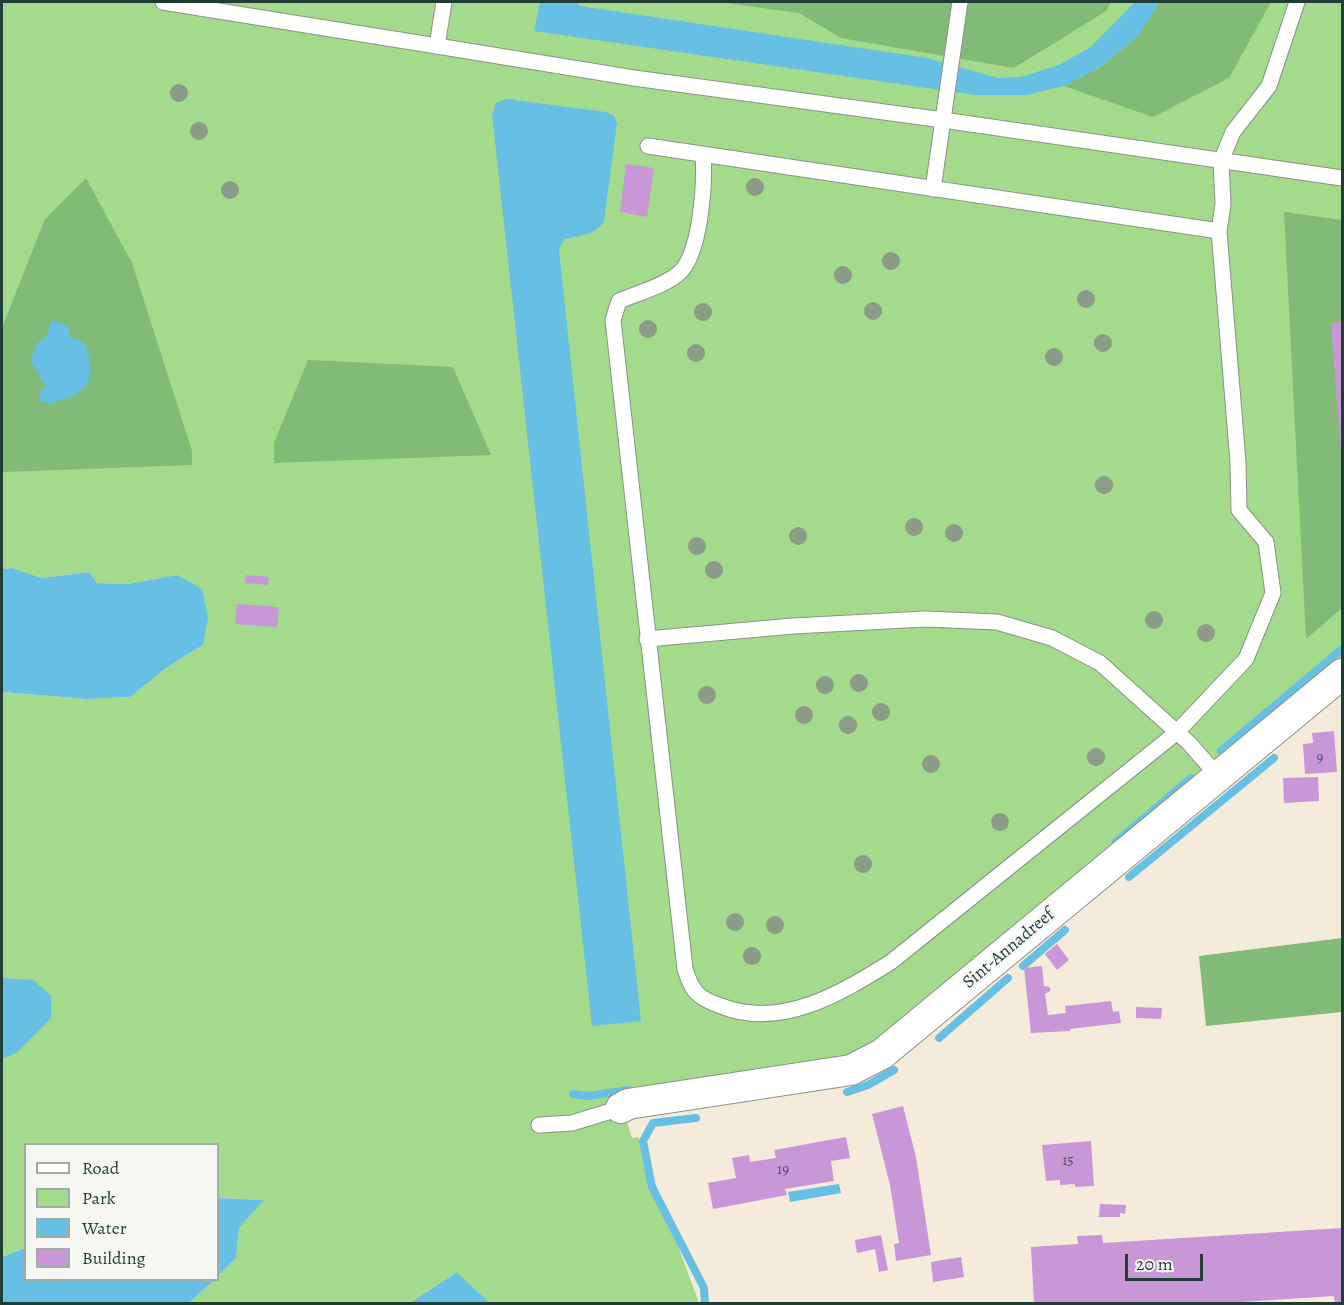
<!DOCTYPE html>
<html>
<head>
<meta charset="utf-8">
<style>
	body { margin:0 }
	#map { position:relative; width:1344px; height:1305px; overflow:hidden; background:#f4ebdb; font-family:Alegreya,serif }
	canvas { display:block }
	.frame { position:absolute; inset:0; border:3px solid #1f3d34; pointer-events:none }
	.legend { position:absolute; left:24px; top:1143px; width:195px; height:138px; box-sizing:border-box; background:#f6f6f2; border:2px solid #a0aca6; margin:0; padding:8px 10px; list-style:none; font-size:18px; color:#1f3d34 }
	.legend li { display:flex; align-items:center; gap:12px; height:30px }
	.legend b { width:30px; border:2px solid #a0aca6 }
	.scale { position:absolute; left:1125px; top:1254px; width:78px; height:27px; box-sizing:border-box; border:3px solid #1f3d34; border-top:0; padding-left:8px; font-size:18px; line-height:21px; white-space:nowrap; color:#1f3d34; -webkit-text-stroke:4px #f6f6f2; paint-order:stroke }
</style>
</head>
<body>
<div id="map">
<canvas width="1344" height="1305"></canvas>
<div class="frame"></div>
<ul class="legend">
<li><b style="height:8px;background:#fff"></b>Road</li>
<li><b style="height:16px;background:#a3da8b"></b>Park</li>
<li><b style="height:16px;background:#67bfe4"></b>Water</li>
<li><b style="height:16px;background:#c997d7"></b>Building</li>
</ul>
<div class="scale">20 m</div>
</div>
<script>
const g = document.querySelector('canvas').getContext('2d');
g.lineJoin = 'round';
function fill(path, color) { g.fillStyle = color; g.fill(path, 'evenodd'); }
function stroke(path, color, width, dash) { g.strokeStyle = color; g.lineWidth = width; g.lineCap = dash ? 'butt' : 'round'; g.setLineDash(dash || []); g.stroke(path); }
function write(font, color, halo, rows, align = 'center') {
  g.font = font + ' Alegreya,serif'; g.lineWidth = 5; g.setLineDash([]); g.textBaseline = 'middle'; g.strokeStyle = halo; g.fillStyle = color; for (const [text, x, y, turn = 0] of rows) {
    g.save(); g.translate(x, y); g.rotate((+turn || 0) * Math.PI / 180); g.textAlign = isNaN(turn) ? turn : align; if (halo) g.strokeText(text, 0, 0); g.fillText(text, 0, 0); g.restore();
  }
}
fill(new Path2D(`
	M2,2H1342V666L848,1066L620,1099L632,1138L638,1137L699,1303H490L457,1272L410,1303H189L214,1280H218V1276L236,1258L239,1228L263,1200L218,1198V1144H26L25,1248L2,1257V692L86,699L130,697L169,666L203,645L177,575L127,584L97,583L89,572L42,578L12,568L2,569Z`), '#a3da8b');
fill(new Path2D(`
	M719,2H1111L1106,11L1014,68L841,38L799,13Z
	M1160,2H1271L1229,78L1153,117L1064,86L1102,66L1137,37Z
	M86,178L132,263L192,451V465L2,472V328L45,219Z
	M1284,212L1342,220V608L1306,639Z
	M308,360L453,367L491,455L274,463V443Z
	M1342,938V1012L1206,1026L1199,956Z`), '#82ba77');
fill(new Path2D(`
	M540,2H576L580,6L927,58L998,78L1021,77L1059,65L1091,47L1135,2H1160L1137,37L1102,66L1064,86L1026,95H975L534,31Z
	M506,99L606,112L614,116L617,123L604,221C597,235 578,236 564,239L559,250L641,1021L592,1026L492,114L496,103Z
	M51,320L70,327L69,337L85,343C99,383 87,394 48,404L40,401L39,392L46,386L30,360L37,343L47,335Z
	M12,568L42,578L89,572L97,583L127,584L177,575L202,589L208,618L203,645L169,666L130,697L86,699L2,692V569Z
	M2,978L33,980L51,996V1018L16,1053L2,1059Z
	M839,1184L841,1193L790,1202L788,1192Z
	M218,1198L264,1200L239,1228L236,1258L218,1276Z
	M25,1248L26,1280H214L189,1303H2V1257Z
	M457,1272L490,1303H410Z`), '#67bfe4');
stroke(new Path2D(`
	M1221,751L1342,649
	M1116,842L1191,778
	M1129,877L1274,758
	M1023,966L1065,930
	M939,1038L1008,978
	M847,1092L868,1085L894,1070
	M573,1094L588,1096L628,1090
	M696,1118L653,1123L643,1141L652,1187L704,1288L705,1304`), '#67bfe4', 8);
fill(new Path2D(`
	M626,164L654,168L647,217L620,212Z
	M1342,322V455H1341L1331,323Z
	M246,575L269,577L268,585L245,583Z
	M237,604L279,607L277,627L235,624Z
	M1334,731L1337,772L1305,774L1303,744L1313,743L1312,733Z
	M1318,777L1319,801L1284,803L1283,778Z
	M1057,944L1069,960L1057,970L1045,954Z
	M1042,966L1044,986L1050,987V991L1045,994L1048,1015L1066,1013L1065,1006L1111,1001L1113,1012L1119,1011L1121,1023L1070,1029V1031L1031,1033L1024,968Z
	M1136,1007L1162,1008L1161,1019L1136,1018Z
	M903,1106L916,1157L931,1255L896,1261L894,1244L899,1243L890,1185L872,1114Z
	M846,1137L850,1158L831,1161L834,1181L785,1189L787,1195L713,1209L708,1183L736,1178L732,1158L749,1155L750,1162L776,1158L774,1150Z
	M1091,1141L1094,1186L1075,1187V1184L1060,1185V1180L1046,1181L1042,1145Z
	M1100,1204L1126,1205L1125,1214L1120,1213V1217H1099Z
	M1342,1228V1304H1335L1334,1296L1210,1304H1034L1031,1247L1078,1244L1077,1236L1102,1235L1103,1243Z
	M881,1235L888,1270L879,1272L875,1249L857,1253L855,1240Z
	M961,1257L964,1277L933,1282L931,1262Z`), '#c997d7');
const lane = new Path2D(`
	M163,2L437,46L444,2
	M437,46L634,78L943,120L1342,178
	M648,146L1219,231
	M703,154C705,182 701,256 678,274C662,287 637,293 619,301L613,320L685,969C692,992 698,998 721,1006C781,1030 841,993 891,962L1176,733L1246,659L1273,593L1266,542L1239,510L1238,462L1219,231L1223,204L1221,161L1233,132L1269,86L1297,2
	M933,189L960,2
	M647,639L793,626L925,619L997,622L1052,638L1100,663L1189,743L1218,776
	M539,1125L572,1123L621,1108`);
const street = new Path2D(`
	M621,1108L628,1104L851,1070L882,1054L1342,674`);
stroke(lane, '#8a9488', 17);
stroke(street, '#8a9488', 32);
stroke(lane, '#fff', 15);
stroke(street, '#fff', 30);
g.fillStyle = '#8d9c88';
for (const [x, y] of [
	[179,93],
	[199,131],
	[755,187],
	[230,190],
	[891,261],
	[843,275],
	[1086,299],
	[873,311],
	[703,312],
	[648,329],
	[1103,343],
	[696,353],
	[1054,357],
	[1104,485],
	[914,527],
	[954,533],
	[798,536],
	[697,546],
	[714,570],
	[1154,620],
	[1206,633],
	[859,683],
	[825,685],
	[707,695],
	[881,712],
	[804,715],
	[848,725],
	[1096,757],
	[931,764],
	[1000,822],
	[863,864],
	[735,922],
	[775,925],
	[752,956]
]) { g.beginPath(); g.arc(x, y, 9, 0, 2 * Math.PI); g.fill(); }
write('15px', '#4a545d', null, [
	["9",1320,758],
	["15",1068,1161],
	["19",783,1170]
]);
write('18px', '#1f3d34', '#f6f6f2', [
	["Sint-Annadreef",1009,949,-40]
]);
</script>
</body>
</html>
